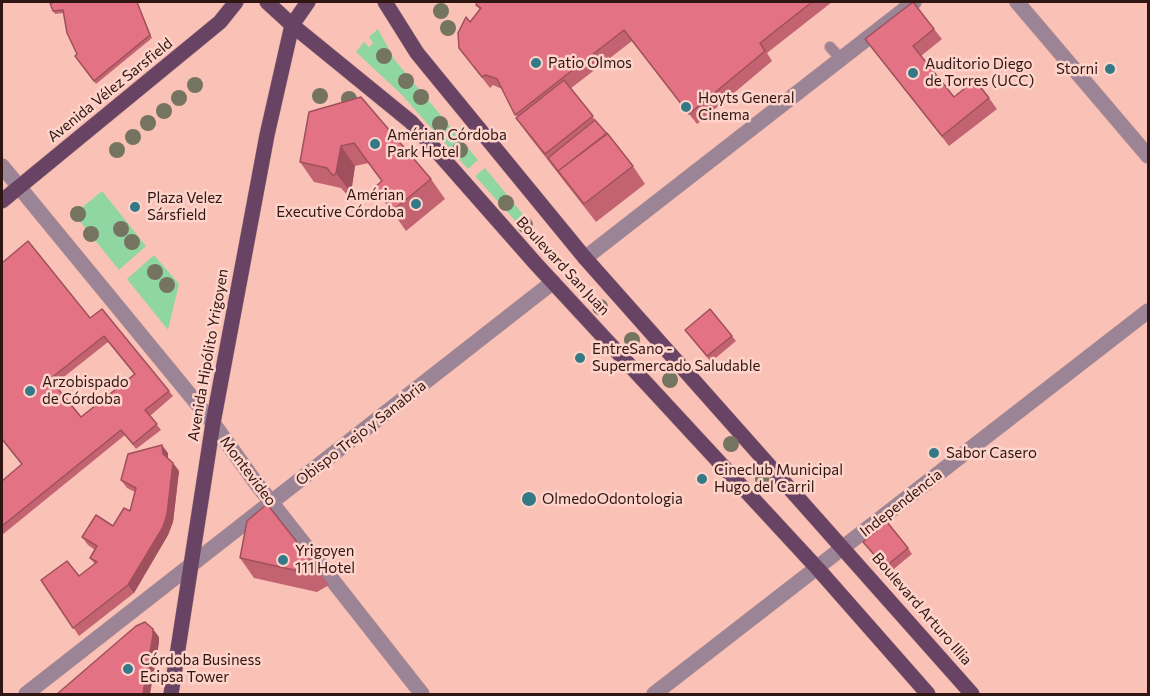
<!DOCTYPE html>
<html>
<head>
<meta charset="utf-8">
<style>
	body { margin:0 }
	#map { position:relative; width:1150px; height:696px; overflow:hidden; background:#fac2b7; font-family:Commissioner,sans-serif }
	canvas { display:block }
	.frame { position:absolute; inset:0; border:3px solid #2f1612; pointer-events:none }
</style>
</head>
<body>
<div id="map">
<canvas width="1150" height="696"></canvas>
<div class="frame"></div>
</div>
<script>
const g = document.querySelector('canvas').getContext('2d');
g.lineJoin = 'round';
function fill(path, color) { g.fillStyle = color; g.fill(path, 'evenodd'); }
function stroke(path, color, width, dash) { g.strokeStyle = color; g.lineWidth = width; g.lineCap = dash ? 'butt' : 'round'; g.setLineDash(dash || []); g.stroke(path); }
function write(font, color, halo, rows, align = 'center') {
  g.font = font + ' Commissioner,sans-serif'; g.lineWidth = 5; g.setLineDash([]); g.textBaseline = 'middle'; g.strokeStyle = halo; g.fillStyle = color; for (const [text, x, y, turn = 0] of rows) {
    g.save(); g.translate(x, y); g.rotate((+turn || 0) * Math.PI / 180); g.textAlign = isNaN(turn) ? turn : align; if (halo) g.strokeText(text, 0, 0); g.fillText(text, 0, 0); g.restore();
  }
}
fill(new Path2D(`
	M378,29L394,59L478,160L468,169L401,94L356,52L364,42L369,47L373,43L369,37Z
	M485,168L535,229L534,236L528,235L475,176Z
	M102,191L146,246L119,270L74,214Z
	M154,255L179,284L168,330L127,279Z`), '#90d6a2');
const lane = new Path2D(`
	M830,47L841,59`);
const street = new Path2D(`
	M1017,2L1148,156
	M2,166L213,423L256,483L422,694
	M585,258L914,2
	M26,694L553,282
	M654,694L1148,311`);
const primary = new Path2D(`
	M267,2L292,25L411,122L536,264L818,569L928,694
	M385,2L417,53L585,258L972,694
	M2,201L220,22L236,2
	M171,694L213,423L267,135L292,25L308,2`);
stroke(lane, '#d1a096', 12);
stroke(street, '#d1a096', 16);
stroke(primary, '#d1a096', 16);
stroke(lane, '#9a8496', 10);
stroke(street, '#9a8496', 15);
stroke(primary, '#694364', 15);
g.fillStyle = '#757460';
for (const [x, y] of [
	[441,11],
	[448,28],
	[384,56],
	[406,81],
	[195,85],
	[320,96],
	[421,97],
	[179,98],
	[349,99],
	[164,111],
	[148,123],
	[440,124],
	[133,137],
	[117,150],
	[460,150],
	[506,203],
	[78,214],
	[525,225],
	[121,229],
	[91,234],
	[132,242],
	[155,272],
	[167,285],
	[600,307],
	[632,340],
	[670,380],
	[731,444],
	[763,479]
]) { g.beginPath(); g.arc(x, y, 8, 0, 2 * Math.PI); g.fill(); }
fill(new Path2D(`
	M137,2L152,38L96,84L75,56L77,54L63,13L55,14L53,11Z
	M477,2H832L767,53L772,61L697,124L632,41L570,89L633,166L645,184L596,222L529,136L516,118L517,117L502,89L493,85L490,88L459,48L470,22L480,10L476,5Z
	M934,29L942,39L921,56L954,97L989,98L997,109L949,146L865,39Z
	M309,112L431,179L445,199L406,231L375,187L382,181L369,163L355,166L351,193L348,196L341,188L314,182L300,162Z
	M2,263L90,318L169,391L173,396L150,416L161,430L136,449L125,435L2,535V481L22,465L2,440ZM108,342L134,374L81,417L55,384Z
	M685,330L732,336L736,341L711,362Z
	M168,453V459L173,463L179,471L173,522L168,535L134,593L79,636L41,580L79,576L95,564L90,558L95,550L88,545L82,537L113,526L130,511L135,492L127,488L121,480Z
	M863,542L908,548L912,554L889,573Z
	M240,558L315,565L329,585L317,592L254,578Z`), '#c36372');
fill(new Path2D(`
	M341,146L355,166L351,193L336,173Z
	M162,445L168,453V462L163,454Z
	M173,463L179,471L173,522L168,535L134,593L128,585Z
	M153,629L159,637V643L150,694H143Z`), '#9f505c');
const building = new Path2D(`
	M57,2H137L150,35L94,81L75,56L77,54L67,33L63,10L53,11L50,3Z
	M477,2H812L760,43L765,51L689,114L624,30L515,115L497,79L486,75L482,77L459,48L458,33L466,17L470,22L481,8L476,5Z
	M913,2L934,29L913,46L954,97L975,80L989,98L942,136L865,39Z
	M564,80L593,116L545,154L516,118Z
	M361,97L431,179L392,211L375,187L382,181L354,143L341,146L336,173L333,176L327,168L300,162L309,112Z
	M595,120L607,134L558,171L561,175L548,158Z
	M607,133L633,166L584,204L558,171Z
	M28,241L90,318L102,309L169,391L145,410L157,424L133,444L121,430L2,526V481L22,464L2,439V263ZM104,336L135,374L81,417L50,379Z
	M710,309L732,336L707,356L685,330Z
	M162,445L163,454L173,463L167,514L163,527L128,585L73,628L41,580L67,561L79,576L97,562L90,558L97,546L82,537L96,515L113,526L124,508L130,511L136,488L121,480L128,454Z
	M267,504L315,565L303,572L240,558L247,521Z
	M887,522L908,548L885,567L863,542Z
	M145,622L153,629V635L143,694H57L136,626Z`);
fill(building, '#e37384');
stroke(building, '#9f505c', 1.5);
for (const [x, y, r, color] of [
	[536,63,6,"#347986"],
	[1110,69,6,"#347986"],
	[913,73,6,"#347986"],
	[686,107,6,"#347986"],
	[375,144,6,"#347986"],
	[416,204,6,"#347986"],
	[135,207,6,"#347986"],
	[580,358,6,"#347986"],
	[30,391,6,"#347986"],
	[934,453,6,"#347986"],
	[702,479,6,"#347986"],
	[529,499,8,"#347986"],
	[283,560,6,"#347986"],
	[128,669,6,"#347986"]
]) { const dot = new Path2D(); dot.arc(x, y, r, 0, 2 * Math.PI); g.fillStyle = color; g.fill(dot); stroke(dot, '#fed3ca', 2); }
write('15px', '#2f1612', '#fed3ca', [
	["Patio Olmos",548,63],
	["Auditorio Diego",925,64],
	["de Torres (UCC)",925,81],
	["Storni",1098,69,"right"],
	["Hoyts General",698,98],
	["Cinema",698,115],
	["Amérian Córdoba",387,135],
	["Park Hotel",387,152],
	["Amérian",404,195,"right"],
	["Executive Córdoba",404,212,"right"],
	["Plaza Velez",147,198],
	["Sársfield",147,215],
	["EntreSano -",592,349],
	["Supermercado Saludable",592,366],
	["Arzobispado",42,382],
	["de Córdoba",42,399],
	["Sabor Casero",946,453],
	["Cineclub Municipal",714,470],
	["Hugo del Carril",714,487],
	["OlmedoOdontologia",542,499],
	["Yrigoyen",295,551],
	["111 Hotel",295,568],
	["Córdoba Business",140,660],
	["Ecipsa Tower",140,677]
], 'left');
write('15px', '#2f1612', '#fed3ca', [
	["Avenida Vélez Sarsfield",110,90,-39],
	["Boulevard San Juan",563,266,47],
	["Avenida Hipólito Yrigoyen",208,355,-80],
	["Obispo Trejo y Sanabria",361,433,-38],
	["Montevideo",248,471,53],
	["Independencia",901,503,-38],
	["Boulevard Arturo Illia",922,609,49]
]);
</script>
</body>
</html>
